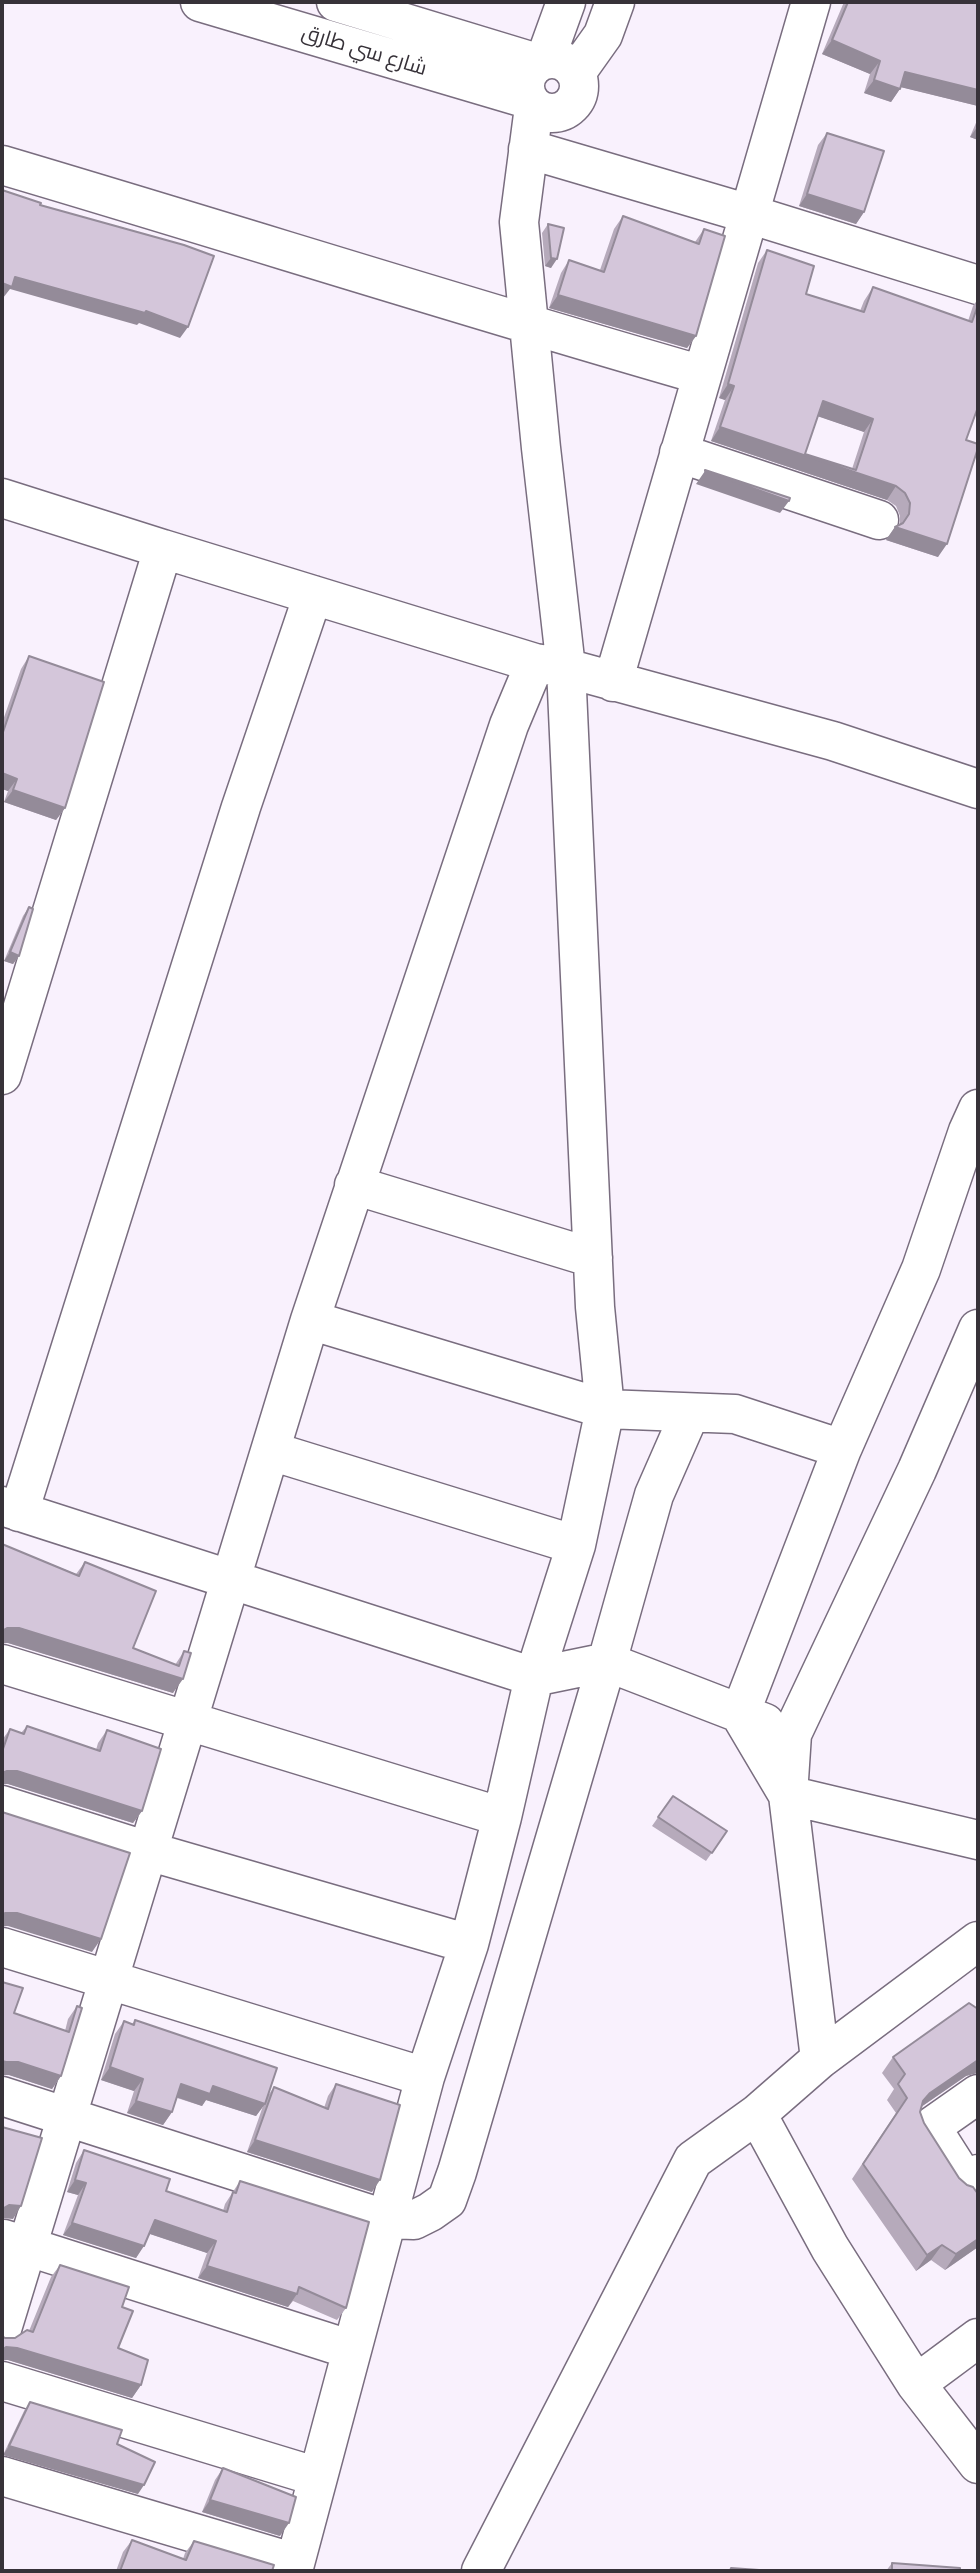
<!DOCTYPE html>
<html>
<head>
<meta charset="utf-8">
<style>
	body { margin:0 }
	#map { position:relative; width:980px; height:2573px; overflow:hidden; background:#f9f1fd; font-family:"Archivo Narrow",sans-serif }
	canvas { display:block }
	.frame { position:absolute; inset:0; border:4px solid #373239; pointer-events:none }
</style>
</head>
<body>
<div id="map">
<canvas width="980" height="2573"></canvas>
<div class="frame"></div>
</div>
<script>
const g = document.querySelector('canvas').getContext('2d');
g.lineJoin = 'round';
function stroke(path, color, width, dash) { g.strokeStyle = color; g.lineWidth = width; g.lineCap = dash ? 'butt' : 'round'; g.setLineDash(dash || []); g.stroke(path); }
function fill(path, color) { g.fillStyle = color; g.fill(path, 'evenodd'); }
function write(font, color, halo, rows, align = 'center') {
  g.font = font + ' "Archivo Narrow",Cairo,sans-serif'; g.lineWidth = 6; g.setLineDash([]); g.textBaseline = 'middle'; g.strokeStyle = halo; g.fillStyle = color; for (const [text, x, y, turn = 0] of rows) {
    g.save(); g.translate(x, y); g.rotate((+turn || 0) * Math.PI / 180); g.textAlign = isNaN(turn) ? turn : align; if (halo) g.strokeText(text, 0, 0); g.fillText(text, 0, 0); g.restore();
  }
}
const minor = new Path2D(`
	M200,2L528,99
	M336,2L537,63
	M525 86a27 27 0 1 1 54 0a27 27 0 1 1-54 0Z
	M545,60L566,2
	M576,73L603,35L615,2
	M528,149L749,214L978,285
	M2,165C235,234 468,308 702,375
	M679,453L879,520
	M2,498L163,549
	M613,682L811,2
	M2,1075L163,549L535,663L566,668L541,448L519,222L534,107
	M354,1185L593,1258
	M310,1320L605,1409L735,1414L842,1449
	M690,1413L654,1495L607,1662L765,1723
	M271,1451L576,1545
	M2,1506L534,1677L607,1662L457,2172L447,2200L430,2212L414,2220L385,2219L2,2096
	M19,1512L241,807L313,595
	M2,1664L502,1817
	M788,1795L740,1714L842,1449L921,1269L968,1131L978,1109
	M788,1795L792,1734L917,1470L978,1329
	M2,1805L148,1851L469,1944
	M2,1947L425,2077
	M820,2059L788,1795L978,1840
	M978,2094L931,2127L966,2182L978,2174
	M757,2114L830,2248L916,2384L978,2464
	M4,2239L352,2350
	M2,2329L310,1320L509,725L535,663
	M2,2381L318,2477
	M916,2384L978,2338
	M2,2476L295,2563
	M293,2571L425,2077L469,1944L502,1817L534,1677L576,1545L605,1409L595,1307L566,668L833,741L978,789
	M481,2571L693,2160L757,2114L820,2059L978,1941`);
stroke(minor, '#796d7f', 41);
stroke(minor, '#fff', 38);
fill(new Path2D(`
	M844,2H978V106L901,87L891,102L864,93L870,74L822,54Z
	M978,118V140L970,137Z
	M827,133L864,212L856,224L799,206L818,145Z
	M623,216L695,242L704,229L696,336L687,348L549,308L561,273L569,260L600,270L614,229Z
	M548,224L564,228L551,268L545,266L542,233Z
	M767,250L806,294L860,311L864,301L873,287L968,321L973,306L978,299V407L966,440L938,557L886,540L895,527L900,524V516L896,506L887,500L711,441L725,400L719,398L758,263ZM818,416L864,432L852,469L805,454Z
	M29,656L65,808L56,820L4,802L8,791L2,789V723L21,669Z
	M29,907L19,956L13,964L4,961L23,916Z
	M2,1544L76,1574L85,1562L133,1648L175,1665L184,1651L173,1693L8,1643H2Z
	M27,1726L96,1750L98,1743L107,1730L142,1811L133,1823L8,1784H2V1740L10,1729L21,1733Z
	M673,1796L727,1831L706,1861L652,1826Z
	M2,1982L14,2013L65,2031L68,2019L77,2006L61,2076L52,2089L9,2075H2Z
	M135,2020L267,2097L274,2087L324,2108L328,2096L336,2084L372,2192L247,2152L263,2106L256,2116L206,2100L202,2106L177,2098L172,2112L163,2125L127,2113L134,2091L101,2080L115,2034L124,2021L132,2024Z
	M893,2057L977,2072L966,2076L921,2107L920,2112L924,2123L978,2247L945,2270L931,2260L916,2271L852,2179L896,2113L887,2100L894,2089L882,2073Z
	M84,2150L166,2191L223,2211L225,2204L240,2181L346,2308L337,2320L293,2301L288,2307L198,2278L207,2253L150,2234L136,2258L63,2235L78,2195L67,2192L76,2163Z
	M60,2265L122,2307L118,2348L141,2385L132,2398L8,2360L5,2338H15L29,2331L51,2277Z
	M30,2402L117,2444L138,2494L3,2455L24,2411Z
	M223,2468L280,2536L202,2512L215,2480Z
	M132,2540L183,2559L185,2553L194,2541L272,2571H116L123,2552Z
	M892,2563L960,2571H886Z`), '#b6aabb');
fill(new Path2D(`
	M832,40L880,61L870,74L822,54Z
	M905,72L978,90V106L896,86Z
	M874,80L900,89L891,102L864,93Z
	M978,126V140L970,137Z
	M807,194L864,212L856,224L799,206Z
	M551,258L557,259L551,268L545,266Z
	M15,277L146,311L188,327L180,338L139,323L137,325L10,289L3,298H2V283Z
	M558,295L696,336L687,348L549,308Z
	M728,384L734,386L725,400L719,398Z
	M823,401L873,419L864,432L814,415Z
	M720,427L896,486L887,500L711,441Z
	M705,471L789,501L780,513L696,484Z
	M895,527L947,544L938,557L886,540Z
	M2,773L17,779L8,791L2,789Z
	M13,790L65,808L56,820L4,802Z
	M10,952L19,956L13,964L4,961Z
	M7,1628H19L183,1679L173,1693L8,1643H2V1631Z
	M7,1771H17L142,1811L133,1823L8,1784H2V1773Z
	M5,1913H17L101,1939L92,1952L8,1926H2V1915Z
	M978,2060V2073L966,2076L918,2109L923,2101L930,2093Z
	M2,2061L18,2062L61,2076L52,2089L9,2075H2Z
	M110,2067L143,2079L134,2091L101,2080Z
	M181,2084L213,2086L265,2104L256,2116L206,2100L202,2106L173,2096Z
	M136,2101L172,2112L163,2125L127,2113Z
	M255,2140L380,2180L372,2192L247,2152Z
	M75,2180L86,2183L78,2195L67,2192Z
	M9,2205L21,2206L13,2219L2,2218V2209Z
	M155,2220L216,2241L207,2253L147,2233Z
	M72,2223L144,2246L136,2258L63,2235Z
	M978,2239V2247L945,2270L956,2254Z
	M942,2245L931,2260L916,2271L927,2255Z
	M207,2266L297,2294L288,2307L198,2278Z
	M6,2347L17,2348L141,2385L132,2398L8,2360H2V2350Z
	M9,2446L144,2485L138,2494L3,2455Z
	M210,2500L289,2523L280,2536L202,2512Z`), '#948b99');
const building = new Path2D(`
	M848,2H978V90L905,72L900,89L874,80L880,61L832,40Z
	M827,133L884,151L864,212L807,194Z
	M2,190L41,203L40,205L184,245L214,256L188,327L146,311L145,313L15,277L12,287L2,283Z
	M623,216L699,244L704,229L725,236L696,336L558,295L569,260L604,272Z
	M548,224L564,228L557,259L551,258Z
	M767,250L814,266L806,294L864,312L873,287L972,322L978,305V407L966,440L978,444V448L947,544L895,527L903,523L909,514L910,503L905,493L896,486L720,427L734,386L728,384ZM823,401L873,419L856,470L805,454Z
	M705,470L790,498L789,501L705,471Z
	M29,656L104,682L65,808L13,790L17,779L2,773V735Z
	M29,907L33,909L19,956L10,952Z
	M2,1544L79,1576L85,1562L156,1591L133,1648L179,1666L184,1651L191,1653L183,1679L19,1628H7L2,1631Z
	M27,1726L100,1751L107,1730L161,1749L142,1811L17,1771H7L2,1773V1748L3,1749L10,1729L24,1734Z
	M673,1796L727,1831L712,1853L658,1817Z
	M2,1812L130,1853L101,1939L17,1913H5L2,1915Z
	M2,1982L23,1988L14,2013L69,2032L77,2006L82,2008L61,2076L18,2062H6L2,2061Z
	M969,2003L978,2009V2060L930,2093L923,2101L920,2112L924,2123L959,2178L967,2185L973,2187L978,2194V2239L956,2254L942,2245L927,2255L863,2164L907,2098L898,2084L905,2074L893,2057Z
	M135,2020L277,2068L265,2104L213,2086L210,2094L181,2084L172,2112L136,2101L143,2079L110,2067L124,2021L134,2025Z
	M336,2084L400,2105L380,2180L255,2140L274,2087L328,2109Z
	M2,2127L42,2138L21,2206L9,2205L2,2209Z
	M84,2150L170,2179L166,2191L227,2212L233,2192L236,2193L240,2181L369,2222L346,2308L299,2287L297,2294L207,2266L216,2241L155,2220L144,2246L72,2223L86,2183L75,2180Z
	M60,2265L129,2287L122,2307L133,2311L118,2348L148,2360L141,2385L17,2348L6,2347L2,2350V2336L5,2338H15L27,2330L33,2332Z
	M30,2402L122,2430L117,2444L155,2462L144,2485L9,2446Z
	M223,2468L296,2497L289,2523L210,2500Z
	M132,2540L186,2560L194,2541L274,2565L272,2571H120Z
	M892,2563L960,2568V2571H892Z
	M731,2568L773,2571H730Z`);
fill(building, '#d4c6da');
stroke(building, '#948b99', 2);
write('21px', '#373239', '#fff', [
	["شارع سي طارق",364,51,17]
]);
</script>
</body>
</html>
